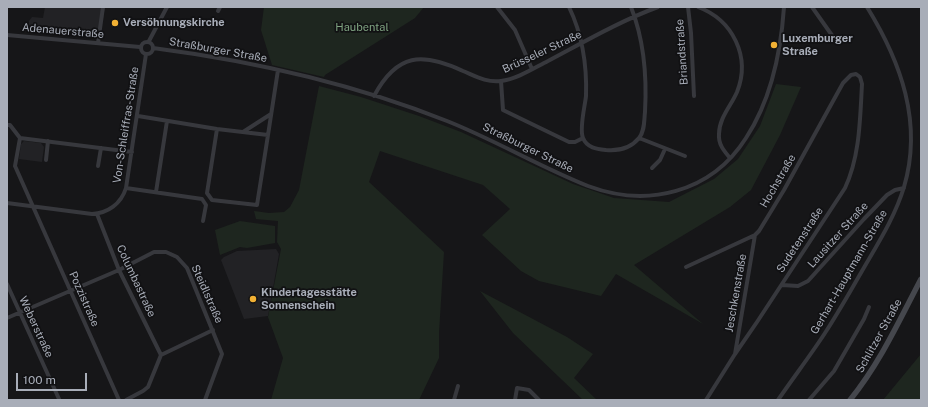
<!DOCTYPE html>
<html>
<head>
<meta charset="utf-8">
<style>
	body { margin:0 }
	#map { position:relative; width:928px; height:407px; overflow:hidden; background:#161618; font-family:"Public Sans",sans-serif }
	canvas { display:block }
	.frame { position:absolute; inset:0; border:8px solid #a8adb8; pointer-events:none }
	.scale { position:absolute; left:16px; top:373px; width:71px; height:18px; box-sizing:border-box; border:2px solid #a8adb8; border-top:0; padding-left:5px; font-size:12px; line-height:14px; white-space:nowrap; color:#a8adb8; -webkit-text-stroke:3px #111113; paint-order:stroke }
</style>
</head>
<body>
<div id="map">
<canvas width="928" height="407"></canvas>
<div class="frame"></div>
<div class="scale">100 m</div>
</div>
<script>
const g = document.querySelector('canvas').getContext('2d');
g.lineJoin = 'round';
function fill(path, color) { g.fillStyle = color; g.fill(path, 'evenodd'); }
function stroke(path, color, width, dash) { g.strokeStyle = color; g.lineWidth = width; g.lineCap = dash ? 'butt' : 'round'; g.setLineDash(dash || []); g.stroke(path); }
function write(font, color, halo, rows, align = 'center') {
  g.font = font + ' "Public Sans",sans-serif'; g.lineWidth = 3.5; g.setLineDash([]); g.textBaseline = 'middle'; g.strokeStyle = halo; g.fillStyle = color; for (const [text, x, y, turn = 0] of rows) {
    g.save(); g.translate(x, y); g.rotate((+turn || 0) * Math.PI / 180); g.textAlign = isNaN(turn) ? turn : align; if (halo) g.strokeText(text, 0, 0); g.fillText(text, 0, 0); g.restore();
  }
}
fill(new Path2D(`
	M45,7H105L100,37L30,31L29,27V21L32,17L43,18Z
	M24,141L41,143L44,147L42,162L19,159L21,144Z
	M276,249L279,254L268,316L244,319L221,260L224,257L237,251Z`), '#222225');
fill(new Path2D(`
	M264,7H424L415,18L325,75L324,77L272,65L261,30Z
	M776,84L801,87L780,135L751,190L730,207L634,265L703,324L616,274L601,296L539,281L521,271L482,235L510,209L483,185L380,151L369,182L444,252L439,333V358L419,400H271L283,358L268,317L281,249L277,242L278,221L256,219L254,211L269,213L284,212L290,207L299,190L319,86L361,97L419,116L461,132L573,184L614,198L669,202L714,179L738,159L760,126Z
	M240,221L275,226V243L247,248L240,247L220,255L215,230Z
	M480,291L567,337L593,354L574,378L597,400H583L513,333Z
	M921,354V400H883Z`), '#1e261f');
stroke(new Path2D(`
	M497,7L515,30L532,69
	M569,7C582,34 587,66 586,96C585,106 579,129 583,138C587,148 597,149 606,150C618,151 631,148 639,138C645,131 644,120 645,112C647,77 644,40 631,7
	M688,7L691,33L694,96
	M698,7C733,20 751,57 737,92C731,106 719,118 719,134C718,144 724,151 730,158
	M812,7L836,41
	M218,11L220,7
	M7,35L140,47
	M149,41L167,7
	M141 48a6 6 0 1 1 12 0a6 6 0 1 1-12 0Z
	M98,43L103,7
	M153,48C253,61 354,84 447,121C495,140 540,167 588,186C647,208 711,193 746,138C771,100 781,51 784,7
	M501,81L503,110L505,111L569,142H575L583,138
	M374,96C397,53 422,52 463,71C475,76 487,83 501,81C517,79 534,68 548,61C584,42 620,21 658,7
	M138,116L217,129L268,135L278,70
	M7,125H10L20,138L15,166L119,400
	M217,129L207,193L212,200L257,205L268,135
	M243,132L271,114
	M20,138L132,152
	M639,138L685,156
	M46,160L48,141
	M98,166L101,148
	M652,168L660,160L665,149
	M126,188L202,199L206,205L203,221
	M156,192L167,121
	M7,203L92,214C108,213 121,204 126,188L146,54
	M97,214L119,270L161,355
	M686,267L755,235L759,231L784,190L843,83L851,75L856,74L860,77L862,84C860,119 860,156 845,188L757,322L735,354L706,400
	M7,284L59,399
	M782,285L798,286L808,281L864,219L887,195L895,190L904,188
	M7,318L119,270L154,252H166L177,257L187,268L222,354L205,400
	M735,354L755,235
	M126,400L143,391L148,387L161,355L213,330
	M454,400L458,386
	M515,400L517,388L529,390L539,400
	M778,400C793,378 810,356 825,333C838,313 850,292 862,271C877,245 895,217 904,187C923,123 901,62 867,7
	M809,400L834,371L864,319L869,307`), '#37383d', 4);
stroke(new Path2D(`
	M850,400C880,363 899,321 921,279`), '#45474d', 5.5);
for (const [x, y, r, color] of [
	[115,23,4,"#f2b134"],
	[774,45,4,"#f2b134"],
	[253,299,4,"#f2b134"]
]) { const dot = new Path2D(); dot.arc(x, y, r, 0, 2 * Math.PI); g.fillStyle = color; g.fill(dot); stroke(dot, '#111113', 1.5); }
write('bold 11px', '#a8adb8', '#111113', [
	["Versöhnungskirche",123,23],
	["Luxemburger",782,39],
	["Straße",782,52],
	["Kindertagesstätte",261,293],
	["Sonnenschein",261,306]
], 'left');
write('11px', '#7fa381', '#111113', [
	["Haubental",362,28]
]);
write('11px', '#a8adb8', '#111113', [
	["Adenauerstraße",63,31,5],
	["Straßburger Straße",218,50,10],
	["Brüsseler Straße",542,52,-25],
	["Briandstraße",682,52,-94],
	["Von-Schleiffras-Straße",126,125,-81],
	["Straßburger Straße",528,148,26],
	["Hochstraße",778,181,-60],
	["Lausitzer Straße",838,235,-48],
	["Sudetenstraße",800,240,-57],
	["Gerhart-Hauptmann-Straße",849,272,-60],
	["Columbastraße",136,281,65],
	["Jeschkenstraße",736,293,-80],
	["Steidlstraße",207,294,66],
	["Pozzistraße",84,299,66],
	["Weberstraße",36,327,65],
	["Schlitzer Straße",879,336,-61]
]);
</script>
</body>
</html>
